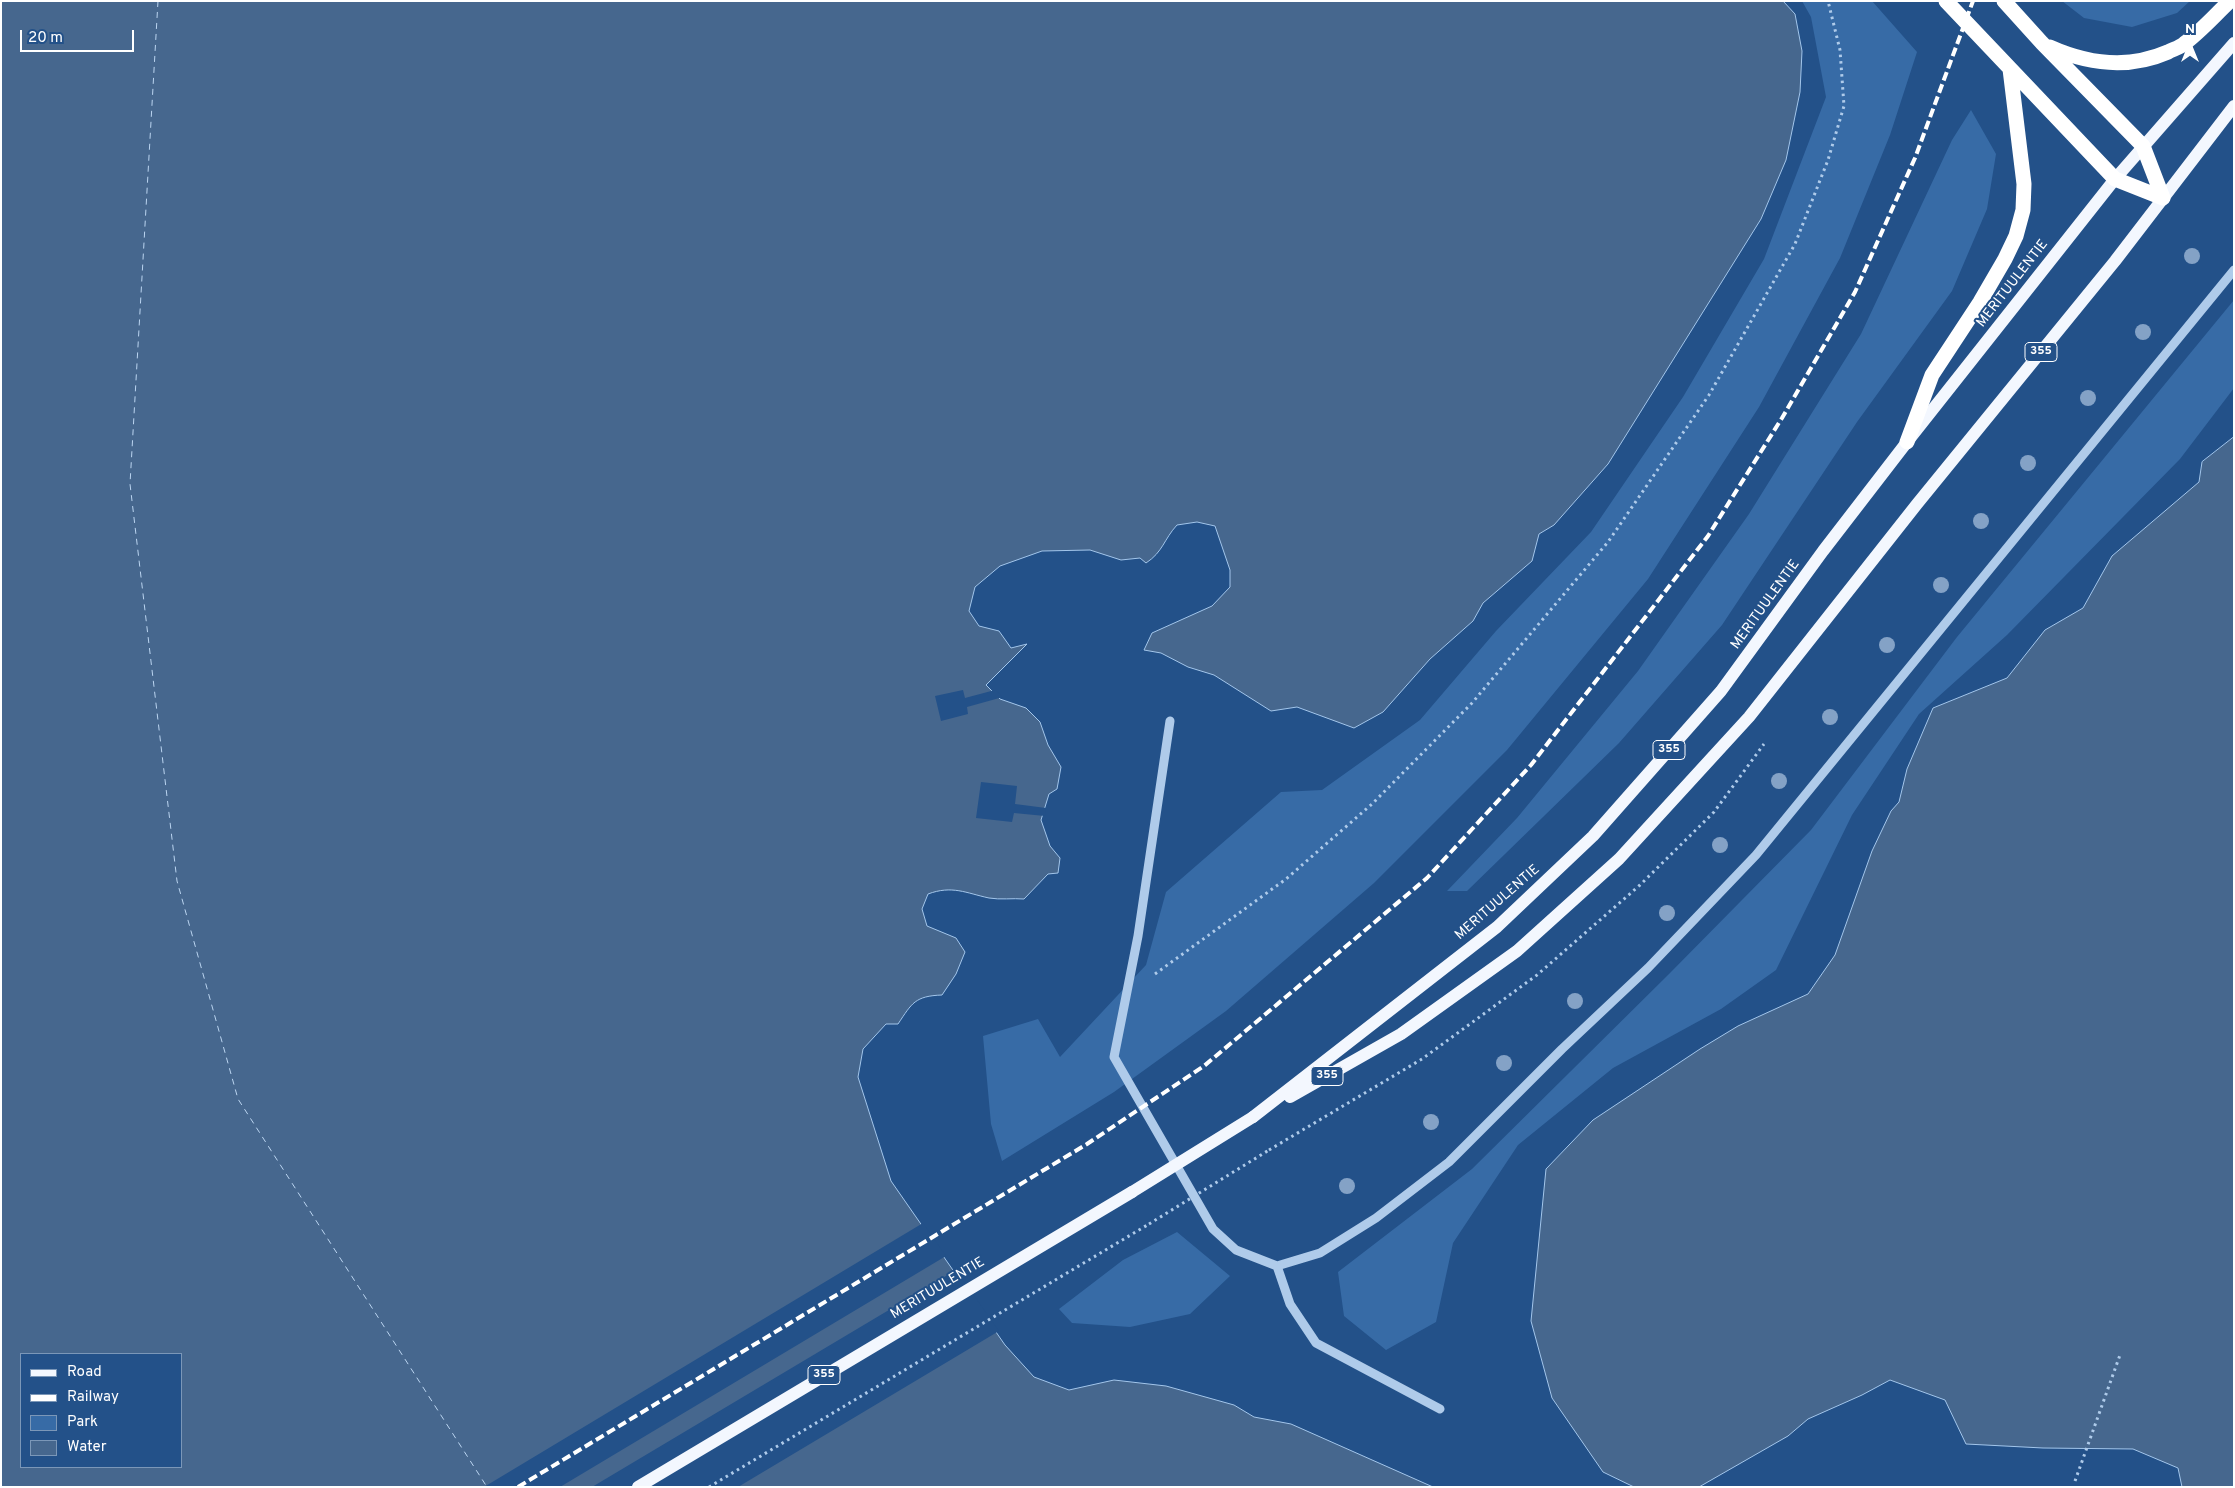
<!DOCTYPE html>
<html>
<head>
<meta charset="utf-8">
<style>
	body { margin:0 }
	#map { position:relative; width:2235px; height:1488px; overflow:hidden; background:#235189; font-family:Overpass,sans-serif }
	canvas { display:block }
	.frame { position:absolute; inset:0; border:2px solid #fff; pointer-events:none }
	.legend { position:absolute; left:20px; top:1353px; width:162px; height:115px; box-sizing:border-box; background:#235189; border:1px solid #7b97b8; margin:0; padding:6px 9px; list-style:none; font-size:15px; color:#fff }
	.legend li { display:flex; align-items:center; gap:10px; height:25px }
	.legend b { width:25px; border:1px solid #7b97b8 }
	.north { position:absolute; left:2165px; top:20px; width:50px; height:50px; -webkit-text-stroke:4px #235189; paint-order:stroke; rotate:0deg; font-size:14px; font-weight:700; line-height:20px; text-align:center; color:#fff }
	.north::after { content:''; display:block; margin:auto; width:18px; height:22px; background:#fff; clip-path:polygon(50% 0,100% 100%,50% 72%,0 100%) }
	.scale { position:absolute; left:20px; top:30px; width:114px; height:22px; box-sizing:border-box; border:2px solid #fff; border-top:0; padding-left:6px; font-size:15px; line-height:18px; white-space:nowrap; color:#fff; -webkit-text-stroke:4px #235189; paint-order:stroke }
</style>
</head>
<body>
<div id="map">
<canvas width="2235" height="1488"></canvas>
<div class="frame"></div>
<ul class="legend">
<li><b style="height:6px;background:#f3f7fe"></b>Road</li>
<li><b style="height:6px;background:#fff"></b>Railway</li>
<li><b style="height:14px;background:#376ba6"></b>Park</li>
<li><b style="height:14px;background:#46678e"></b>Water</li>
</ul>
<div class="north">N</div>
<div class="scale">20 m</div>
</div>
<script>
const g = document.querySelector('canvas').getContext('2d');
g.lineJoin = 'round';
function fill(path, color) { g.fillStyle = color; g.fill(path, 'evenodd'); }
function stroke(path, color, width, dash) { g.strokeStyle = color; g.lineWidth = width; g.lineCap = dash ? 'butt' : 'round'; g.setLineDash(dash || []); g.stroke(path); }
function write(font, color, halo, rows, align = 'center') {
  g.font = font + ' Overpass,sans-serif'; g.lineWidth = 4; g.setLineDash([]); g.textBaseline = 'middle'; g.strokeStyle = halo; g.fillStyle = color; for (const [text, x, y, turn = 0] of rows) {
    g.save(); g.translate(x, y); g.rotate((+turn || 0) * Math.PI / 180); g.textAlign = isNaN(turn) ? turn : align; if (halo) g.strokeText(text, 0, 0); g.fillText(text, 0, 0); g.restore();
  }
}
fill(new Path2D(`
	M1802,1H1872L1917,52L1890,135L1840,258L1759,407L1648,579L1507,750L1374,883L1226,1011L1114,1092L1002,1161L991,1124L983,1036L1038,1019L1060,1057L1146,965L1166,892L1281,792L1322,790L1420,720L1496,631L1591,532L1683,397L1764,259L1826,97L1811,17Z
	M2062,1H2190L2177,13L2132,27L2084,18Z
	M1971,110L1996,154L1987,209L1952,291L1857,422L1722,625L1619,743L1467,891H1447L1517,818L1638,671L1749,514L1861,334L1952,140Z
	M2234,300V388L2180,459L2007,635L1919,714L1852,815L1776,970L1721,1009L1613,1068L1518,1145L1453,1243L1436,1322L1386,1350L1344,1316L1338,1272L1472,1169L1669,974L1811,830L1957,637Z
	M1177,1232L1230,1276L1190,1314L1130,1327L1072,1323L1059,1309L1123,1260Z`), '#376ba6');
const water = new Path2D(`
	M1,1H1783L1795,14L1802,51L1800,92L1786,160L1761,219L1608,464L1554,525L1539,534L1532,561L1483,603L1473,621L1430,659L1383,712L1354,728L1297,707L1271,711L1214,675L1188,667L1161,653L1144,650L1152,633L1212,606L1230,587V570L1215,526L1197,522L1177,525C1164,539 1163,552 1146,563L1140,558L1121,560L1090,550L1042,551L1000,566L975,587L969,611L979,626L999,631L1011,648L1027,644L986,685L1000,699L1026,708L1040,722L1048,745L1061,767L1057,789L1049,794L1041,820L1050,846L1060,858L1058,873L1048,874L1024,899C1013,898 1000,900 989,898C966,893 952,885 928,894L922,909L927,926L956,938L965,952L956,974L942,995C915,996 912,1003 898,1024H886L863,1049L858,1077L891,1181L1005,1345L1034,1377L1069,1390L1114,1380L1166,1386L1234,1405L1254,1417L1291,1424L1433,1487H1ZM21,1354H181V1467H21Z
	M2234,437V1487H2182L2178,1468L2133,1449L2043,1448L1966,1444L1945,1400L1890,1380L1862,1395L1808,1419L1788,1436L1699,1487H1634L1603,1472L1552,1398L1531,1321L1546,1169L1593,1120L1700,1049L1738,1026L1808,994L1835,955L1872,851L1891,811L1899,802L1907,769L1933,708L2007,678L2045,630L2083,608L2112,556L2199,482L2202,462Z`);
fill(water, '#46678e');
stroke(water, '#a3c6eb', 1);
fill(new Path2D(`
	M963,690L965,698L995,690L1003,697L967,707L968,714L941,721L935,696Z
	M981,782L1017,786L1015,804L1046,808L1045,816L1014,813L1012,822L976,818Z
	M923,1223L946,1256L560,1487H484Z
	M956,1270L999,1331L738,1487H592Z`), '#235189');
stroke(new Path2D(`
	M158,1L130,484L177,881L238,1099L487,1487`), '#bbd5f1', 1, [6, 5]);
stroke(new Path2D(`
	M1155,974L1286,879L1372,804L1472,703L1608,542L1709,395L1795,244L1828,160L1844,106L1840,50L1828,1
	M1269,1150L1422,1059L1537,975L1640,885L1714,812L1764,744
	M2075,1481L2120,1355
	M709,1487L1149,1224`), '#afcbea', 3, [2.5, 4]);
stroke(new Path2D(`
	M1170,721L1138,936L1114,1057L1213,1229L1236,1250L1277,1266L1320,1253L1376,1218L1449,1162L1562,1049L1648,968L1756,855L2234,270
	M1277,1266L1290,1304L1316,1343L1440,1409`), '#afcbea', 9);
stroke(new Path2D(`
	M1290,1097L1401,1034L1517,951L1619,859L1749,717L1917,504L2115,261L2234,106
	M1253,1117L1497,927L1593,836L1721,691L1823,551L1907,442L2115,179L2234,43
	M638,1487L1132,1192`), '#f3f7fe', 12);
stroke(new Path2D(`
	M1946,1L2115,179L2163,198
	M2004,1L2042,43L2143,146L2163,198
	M2050,47C2088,64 2129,69 2168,52C2174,49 2181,47 2185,43C2201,31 2215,15 2230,1
	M1907,442L1932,375L1980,302L2005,259L2016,236L2023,210L2024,184L2010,69`), '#fff', 15);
stroke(new Path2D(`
	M518,1487L1087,1144L1204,1066L1427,878L1531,765L1708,536L1782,418L1855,292L1915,158L1973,1`), '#fff', 4, [9, 4]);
stroke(new Path2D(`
	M1149,1224L1269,1150`), '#afcbea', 3, [2.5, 4]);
stroke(new Path2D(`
	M1132,1192L1253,1117`), '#f3f7fe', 12);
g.fillStyle = '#84a2c6';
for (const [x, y] of [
	[2192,256],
	[2143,332],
	[2088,398],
	[2028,463],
	[1981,521],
	[1941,585],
	[1887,645],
	[1830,717],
	[1779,781],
	[1720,845],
	[1667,913],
	[1575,1001],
	[1504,1063],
	[1431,1122],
	[1347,1186]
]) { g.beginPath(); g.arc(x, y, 8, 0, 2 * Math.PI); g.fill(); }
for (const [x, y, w] of [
	[2041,352,32],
	[1669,750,32],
	[1327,1076,32],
	[824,1375,32]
]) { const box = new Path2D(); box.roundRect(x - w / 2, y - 9.5, w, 19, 4); g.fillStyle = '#235189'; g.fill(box); stroke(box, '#fff', 1); }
write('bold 12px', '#fff', null, [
	["355",2041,352],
	["355",1669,750],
	["355",1327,1076],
	["355",824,1375]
]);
write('14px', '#fff', '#235189', [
	["MERITUULENTIE",2013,284,-52],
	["MERITUULENTIE",1766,605,-54],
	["MERITUULENTIE",1498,903,-41],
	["MERITUULENTIE",938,1289,-31]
]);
</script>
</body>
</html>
